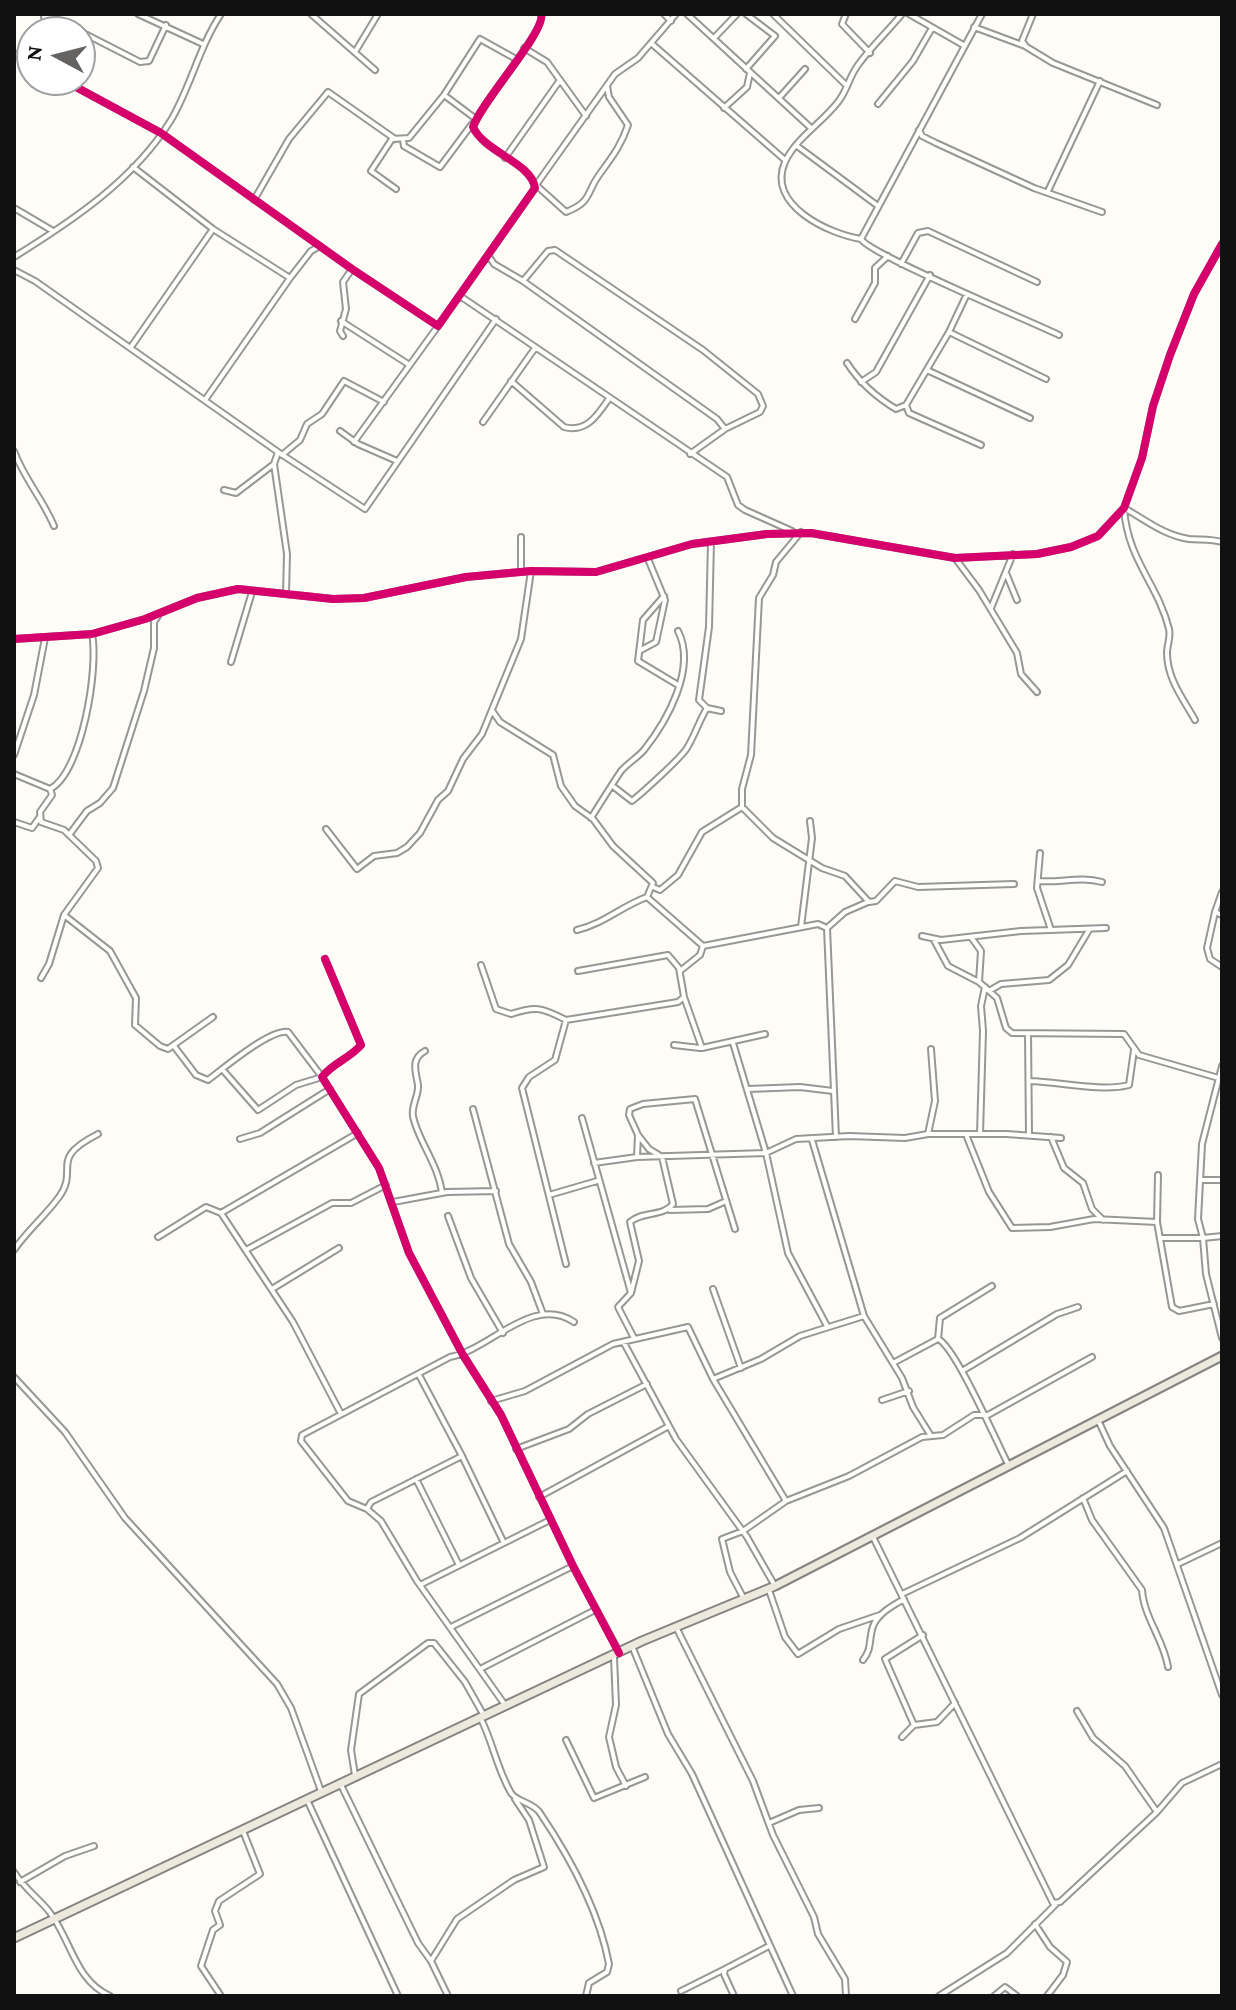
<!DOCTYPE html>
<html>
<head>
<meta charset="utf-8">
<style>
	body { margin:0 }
	#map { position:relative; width:1236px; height:2010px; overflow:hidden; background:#fdfcf7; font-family:"Crimson Pro",serif }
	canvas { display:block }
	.frame { position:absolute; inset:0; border:16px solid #111; pointer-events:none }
	.north { position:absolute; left:16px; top:16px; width:80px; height:80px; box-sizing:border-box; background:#fff; border:2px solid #a0a0a0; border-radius:50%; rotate:277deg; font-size:22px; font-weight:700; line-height:32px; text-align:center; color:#111 }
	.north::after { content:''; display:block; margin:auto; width:28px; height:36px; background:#646362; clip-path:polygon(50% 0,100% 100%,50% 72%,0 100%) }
</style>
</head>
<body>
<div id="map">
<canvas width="1236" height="2010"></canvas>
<div class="frame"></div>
<div class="north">N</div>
</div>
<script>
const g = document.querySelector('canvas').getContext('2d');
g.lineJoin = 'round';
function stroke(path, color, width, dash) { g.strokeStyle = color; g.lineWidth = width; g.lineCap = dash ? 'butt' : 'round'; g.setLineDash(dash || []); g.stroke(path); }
const street = new Path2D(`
	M138,14L203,44
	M311,14L375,70
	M664,14L671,21
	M687,14L811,128
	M746,14L775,36L746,69
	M773,14L846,85
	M846,14L842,24L870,53
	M902,14C888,31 871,47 858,65C849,77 847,91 838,102C822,123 796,138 785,162C766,205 829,234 861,239C869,254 1032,322 1059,335
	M909,14L965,46
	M44,17L56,19L140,62L149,61L166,25
	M974,27L1025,46L1053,63L1157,105
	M714,38L737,14
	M651,43L785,160
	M1025,45L1022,41L1033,14
	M524,48L547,62L586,116
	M355,52L378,14
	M14,53L32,63
	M63,80L161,133L352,269L438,326L535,188C532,163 484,152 473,127C481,102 547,30 541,14
	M607,86L609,97L628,125C621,146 612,157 599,175C586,193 592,202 566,212L536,185L615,74L638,58L676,14
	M444,95L480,39L516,59
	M779,98L805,69
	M878,104L913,61L932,28
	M724,108L747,87L750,73
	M919,130L922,136L936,143L1034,188L1102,212
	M403,140L404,146L440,167L472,124
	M797,146L878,206
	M505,158L560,80
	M133,167L213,229L290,278
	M396,189L371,171L392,139L409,138L444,95L476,119
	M1048,191L1100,81
	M254,200L289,139L328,92L395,139
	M14,208L53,231
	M861,239L982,14
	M488,255L494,264L523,281L548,251L555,250L703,350L758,394L763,406L760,412L725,429L690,454
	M14,257C72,221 134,180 171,120C191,86 199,47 221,14
	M901,264L918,233L928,231L1037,282
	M14,270L35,281L278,452L365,509L496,319
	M523,281L717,419L725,429
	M967,294L949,332L906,405L909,413L981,445
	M460,296L727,477L738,505L745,510L792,531
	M855,319L875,283V268L888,256
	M341,321L408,364
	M949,332L1046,379
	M343,336L340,331L346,309L343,282L352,269
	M131,347L213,229
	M847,363C860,383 876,397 896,409L906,405
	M927,370L1030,418
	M511,381L564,427C586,433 597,416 608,400
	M861,382L876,372L930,275
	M205,400L290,278L311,251L320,246
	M483,422L535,348
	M340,431L358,444L397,461
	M354,442L438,326
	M14,451C24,479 43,499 54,526
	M282,455L300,440L307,424L322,414L344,381L384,402
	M274,464L287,554L286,594
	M224,490L236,493L274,464L278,452
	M1124,508C1146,520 1163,535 1189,539C1200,540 1211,539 1222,542
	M1124,509C1128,561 1158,584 1169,629C1171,637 1167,645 1167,653C1167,679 1184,700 1195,720
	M521,537V572
	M955,558L979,590L1017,653L1021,674L1037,692
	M1006,573L1017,600
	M664,596L643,620L638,661L678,685
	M991,608L1013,554
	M14,639L92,634L145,619L197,598L238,589L333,599L364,598L466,577L531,571L596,572L692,544L767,534L811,533L955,558L1037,554L1071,547L1098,536L1124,508L1142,458L1153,406L1170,355L1194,294L1222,244
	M641,650L656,642L665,600L648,559
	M231,662L252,592
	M707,708L699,700L709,627L711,542
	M493,712L500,722L553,755L561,786L575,806L593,819L613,846L653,883L647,897
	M14,755L34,695L45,638
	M14,774L50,789L52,795L40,812L41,822L64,830L96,861L98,868L64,915L49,964L41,978
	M614,787L632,801C642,793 681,758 687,748C695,735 699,721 707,708L721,711
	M50,789C82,773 99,667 92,634
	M742,807L773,838L822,868L845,876L869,902L876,901L895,881L918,887L1014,884
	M591,818C601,802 611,786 621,771C628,763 637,758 644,750C667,721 697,668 678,631
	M14,822L32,828L39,818
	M326,829L357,869L374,856L397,853L407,847L420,833L438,800L448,791L463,759L482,734L521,639L531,571
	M69,835L87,811L100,803L113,788L144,691L154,648V622L158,616
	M1040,853L1037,888L1051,930
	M1038,881C1061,883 1080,876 1102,882
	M653,887L660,890L678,875L702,832L742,807V789L751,755L759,598L773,575L776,562L801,532
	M1215,912L1222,892
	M64,915L110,951L136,998L135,1025L160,1046L168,1049L213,1017
	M1222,915L1215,912L1207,948L1210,959L1222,967
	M801,927L812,838L810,821
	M827,928L845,912L868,902
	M577,930C603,924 622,906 647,897L703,946L818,924L827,928L836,1137
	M922,936L941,940L1021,931L1106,928
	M971,937L981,951L979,982L997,998L1006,1028L1012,1033L1124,1034L1139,1055L1222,1079
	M934,940L948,966L979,982
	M325,959L361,1045C349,1059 334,1062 322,1077L379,1168L409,1253L463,1355L501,1415L573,1566L618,1650
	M481,965L496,1009L511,1014C535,1006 541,1007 566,1020
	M680,971L700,955L703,946
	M989,991L1001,984L1049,980L1068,965L1089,930
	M684,997L702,1048L765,1034
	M1028,1034L1029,1135
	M733,1043L766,1153L788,1253L827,1326
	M674,1045L700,1048
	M174,1046L196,1075L208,1080C224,1068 270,1029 288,1032L322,1077L296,1085L258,1110L222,1069
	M425,1051C410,1059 416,1072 418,1085C419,1096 411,1105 413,1116C417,1139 438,1163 442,1193
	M1222,1066L1202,1144L1198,1219L1203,1238L1222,1236
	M1030,1081C1060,1082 1102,1092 1129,1085L1134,1050
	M748,1089L800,1087L833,1091
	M473,1109L509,1244L531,1282L543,1314
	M582,1118L631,1293L618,1307L634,1338
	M928,1134L935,1101L931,1049
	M980,1134L983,1031L981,1006L985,987
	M967,1137L989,1192L1012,1228L1050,1227L1094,1219L1157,1222
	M1051,1137L1064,1168L1083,1183L1092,1209L1103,1220
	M240,1139L260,1133L330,1089
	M812,1140L864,1316L902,1378L913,1407L931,1436
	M637,1157L638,1135L629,1115L630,1109L643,1104L695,1099L735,1229
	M594,1163L637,1157L766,1153L796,1139L849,1136L905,1138L928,1134H1007L1061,1138
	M1158,1175L1157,1222L1172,1307L1179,1311L1214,1304
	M1203,1180H1222
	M549,1195L597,1181
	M393,1202L447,1192L496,1191
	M670,1210L708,1209L724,1202
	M221,1213L358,1133
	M448,1216L471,1278L503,1333
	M158,1237L206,1207L221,1213L293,1322L341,1414
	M1160,1238H1203L1206,1274L1222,1338
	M14,1250C27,1231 45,1216 59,1197C80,1168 47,1160 98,1134
	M246,1250L332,1203H351L386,1185
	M566,1264L522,1088L529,1077L555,1060L566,1020L678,1002L684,997L679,968L668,955L578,971
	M272,1289L339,1248
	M713,1289L741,1368
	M631,1293L639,1261L630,1222C642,1211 663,1217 673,1204L662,1157L649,1149L638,1135
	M938,1339C955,1346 997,1443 1008,1464
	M938,1339L940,1318L992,1286
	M624,1343L676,1439L747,1537L775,1586
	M893,1363L938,1339
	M962,1371L1057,1314L1078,1307
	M419,1375L462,1456
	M14,1377L65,1432L125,1518L277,1684L291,1708L321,1791
	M713,1379L761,1359L800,1336L864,1316
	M882,1400L909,1391
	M491,1401L525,1391L613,1344L688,1327L713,1379L786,1501
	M1098,1420L1110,1446L1164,1528L1222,1695
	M516,1449L569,1429L588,1414L647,1384
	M416,1479L458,1563
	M539,1497L669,1426
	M1083,1498L1092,1520L1142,1590C1144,1618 1164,1640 1168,1667
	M367,1509L371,1502L462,1456L503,1541
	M873,1537L1053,1903L1060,1902L1157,1812
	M1178,1564L1222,1543
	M420,1585L550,1520
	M769,1590L785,1637L798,1654L839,1629L880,1615
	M902,1594L1020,1538L1127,1471
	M744,1599L730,1572L722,1539L743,1531L786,1501L849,1476L922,1437L943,1435L974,1415H988L1092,1357
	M451,1627L573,1566
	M676,1627L753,1781L773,1835L814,1917L818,1934L845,1979L846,1996
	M632,1646L668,1734L692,1774L793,1996
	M614,1657L616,1705L609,1737L616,1767L626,1786
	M863,1660C873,1648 868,1637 874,1624C880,1612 894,1605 904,1599
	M482,1668L595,1610
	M505,1705L417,1581L381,1521L367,1509L348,1501L301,1441L302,1435L450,1357C490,1350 532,1294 574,1322
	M1077,1711L1093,1738L1125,1766L1157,1812L1182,1783L1222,1764
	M481,1719C493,1743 497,1769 511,1793C517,1802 533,1802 540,1813C571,1859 599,1911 609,1964L607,1972L589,1983L586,1996
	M914,1725L885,1659L923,1635
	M902,1737L914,1725L937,1722L955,1703
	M566,1740L594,1798L645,1777
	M355,1775L351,1750L359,1694L428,1643H434L465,1682L483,1714
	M341,1785L418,1943L431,1961
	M308,1802L398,1996
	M769,1823L799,1810L819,1808
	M14,1872C24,1888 37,1897 48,1910C71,1938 74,1980 110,1996
	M20,1882L65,1856L94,1846
	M1035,1924L1050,1947L1067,1962L1063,1975L1047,1996
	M681,1991L725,1969
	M221,1996L201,1966L213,1930L220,1925L215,1911L219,1901L260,1874L243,1831
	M448,1996L431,1961L457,1919L514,1880L544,1867L529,1820L515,1799
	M734,1996L724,1974L725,1969L769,1946
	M939,1996L1007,1953L1056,1904
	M994,1996L1005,1987L1017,1996`);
const primary = new Path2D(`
	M14,1938L642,1641L775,1586L1222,1356`);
stroke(street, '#979795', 8);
stroke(primary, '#858482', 11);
stroke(street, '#fffffe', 4);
stroke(primary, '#ede9dc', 7);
stroke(new Path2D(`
	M63,80L161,133L352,269L438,326L535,188C532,163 484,152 473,127C481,102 547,30 541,14
	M14,639L92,634L145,619L197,598L238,589L333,599L364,598L466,577L531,571L596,572L692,544L767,534L811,533L955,558L1037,554L1071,547L1098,536L1124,508L1142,458L1153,406L1170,355L1194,294L1222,244
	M325,959L361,1045C349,1059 334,1062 322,1077L379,1168L409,1253L463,1355L501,1415L573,1566L619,1653`), '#d6006c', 8);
</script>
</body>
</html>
